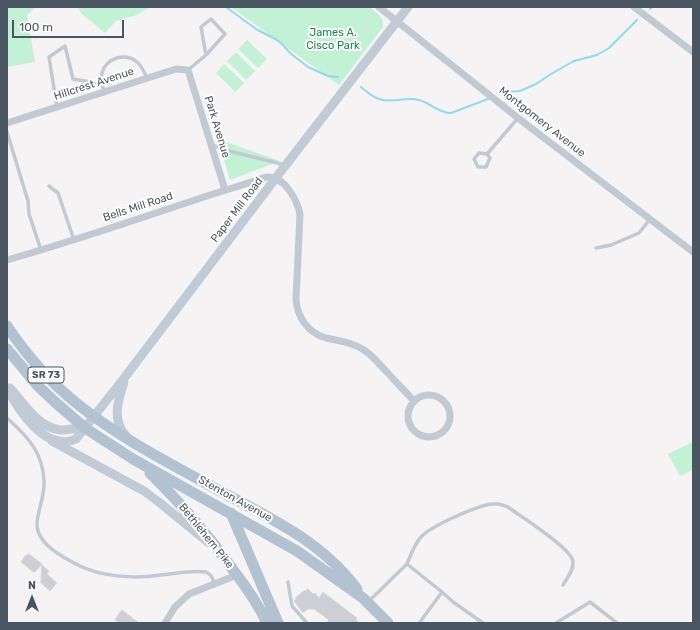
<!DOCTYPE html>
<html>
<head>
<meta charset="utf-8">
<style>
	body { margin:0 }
	#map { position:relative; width:700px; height:630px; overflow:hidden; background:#f5f3f3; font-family:Rubik,sans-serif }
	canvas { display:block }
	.frame { position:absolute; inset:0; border:8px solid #4a5661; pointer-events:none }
	.north { position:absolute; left:12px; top:578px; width:40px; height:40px; -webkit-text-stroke:3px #fff; paint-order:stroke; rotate:0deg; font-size:11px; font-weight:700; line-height:16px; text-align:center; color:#4a5661 }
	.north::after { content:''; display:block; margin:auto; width:14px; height:18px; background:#4a5661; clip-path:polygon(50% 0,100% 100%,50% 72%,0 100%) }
	.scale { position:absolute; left:12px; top:20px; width:112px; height:18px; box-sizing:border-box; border:2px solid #4a5661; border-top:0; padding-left:5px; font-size:12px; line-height:14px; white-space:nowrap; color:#4a5661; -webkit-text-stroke:3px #fff; paint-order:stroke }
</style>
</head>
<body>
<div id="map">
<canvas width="700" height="630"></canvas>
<div class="frame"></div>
<div class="north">N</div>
<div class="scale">100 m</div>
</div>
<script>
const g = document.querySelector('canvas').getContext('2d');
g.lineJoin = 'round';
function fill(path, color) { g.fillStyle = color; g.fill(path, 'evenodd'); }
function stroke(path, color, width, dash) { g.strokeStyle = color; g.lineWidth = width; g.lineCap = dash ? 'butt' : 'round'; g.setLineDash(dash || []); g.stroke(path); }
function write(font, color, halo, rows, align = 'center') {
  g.font = font + ' Rubik,sans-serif'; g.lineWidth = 4; g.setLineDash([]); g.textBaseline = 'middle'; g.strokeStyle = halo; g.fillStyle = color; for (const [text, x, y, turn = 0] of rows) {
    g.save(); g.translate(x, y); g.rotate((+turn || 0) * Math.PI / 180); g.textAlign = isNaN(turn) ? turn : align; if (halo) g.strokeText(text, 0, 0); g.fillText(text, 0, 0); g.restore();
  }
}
fill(new Path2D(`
	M7,7H36L27,15L35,62L7,67Z
	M77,7H150L137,15L116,21L105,33L81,13Z
	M231,7H369C377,13 384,16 383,27L339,85Z
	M247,40L267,59L258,68L238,49Z
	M236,52L255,71L246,80L227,61Z
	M224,64L244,83L235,92L216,73Z
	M218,139L280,161L230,180Z
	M693,442V470L680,476L668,454Z`), '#c3f1d5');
stroke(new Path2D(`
	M226,7L256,29L277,40L283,45L290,53L308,67L328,76L338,77
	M650,9L652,7
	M361,87C367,92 372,97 379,99C392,104 406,96 419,100C431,103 438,113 451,113L488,99
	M502,95L507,92L520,91L536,84L551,74L574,61L597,55L609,48L637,20`), '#90daee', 2);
const building = new Path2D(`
	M29,554L42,564L35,572H33L21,562L25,556Z
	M42,565L49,571L47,574L57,583L50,591L41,583Z
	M308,589L313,594L315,593L319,598L323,592L357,618L356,620L360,623H327L329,620L314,609H308L304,612H302L294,601L296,599L295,598L305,590L306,591Z
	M122,610L139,623H119L115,620Z`);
fill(building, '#cdcfd5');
stroke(building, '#d7d9de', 1);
stroke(new Path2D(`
	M188,70L206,55L225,34L211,19L201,27L206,55
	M104,92C103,86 100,80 102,73C106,58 125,52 137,62C142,66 144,72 147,78
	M57,107L49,57L65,46L73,79L102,84
	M7,132L28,201L29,214L41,250
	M212,145L233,152L285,165
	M487,154L490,158L486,167H478L474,159L479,153L487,154L518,118
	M49,186L58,193L74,240
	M596,248L611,245L639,233L650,219
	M7,418C27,436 43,452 44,481C45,496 38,509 37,523C36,544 64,558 80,566C103,577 135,579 160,575C174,574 191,570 206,572C211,574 213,578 214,583
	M407,564C411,554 414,545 421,537C431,526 478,505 493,504C498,503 502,505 508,507C520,516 573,549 573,562C574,570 567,578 563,585
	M288,582L292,606L307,623
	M442,592L453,602L483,623
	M368,602L407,564L442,592L420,622
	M556,623L590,602L617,623`), '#c1cad2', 3.5);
stroke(new Path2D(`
	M379,7L518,118L693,252
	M634,7L693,52
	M7,123L176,69L188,70L225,190
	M7,260C71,242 135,220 198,199C216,193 233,188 251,182C256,181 263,177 268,177C285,177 297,200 300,214L296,299C297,317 308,333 326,338C339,341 352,342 364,350C372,355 378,363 384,369C394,380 404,390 414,401
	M408 416a21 21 0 1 1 42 0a21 21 0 1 1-42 0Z
	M165,623L175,607L189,594L237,575`), '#c1cad2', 7);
stroke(new Path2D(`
	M124,382C118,400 111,421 127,437
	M7,388C18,410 46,453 76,439L125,377L275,179L408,7
	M10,388C24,403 37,427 60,430C68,430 77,428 85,428
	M52,441L144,491L160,503L209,543`), '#c1cbd6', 9);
stroke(new Path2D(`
	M7,326C27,356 52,384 80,406C123,440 173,465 220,491C271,518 322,542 357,589
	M7,349L38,386L55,402L85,428L133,459L297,551L363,598L388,623
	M150,473C181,503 209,536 234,571C247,588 258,604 267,623
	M231,513L278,623`), '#b3c2d1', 11);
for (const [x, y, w] of [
	[46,375,36]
]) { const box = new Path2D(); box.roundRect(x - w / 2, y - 8, w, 16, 3); g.fillStyle = '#fff'; g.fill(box); stroke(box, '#4a5661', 1); }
write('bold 10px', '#4a5661', null, [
	["SR 73",46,375]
]);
write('11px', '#17864f', '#fff', [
	["James A.",333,33],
	["Cisco Park",333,46]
]);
write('11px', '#4a5661', '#fff', [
	["Hillcrest Avenue",94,84,-18],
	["Montgomery Avenue",542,122,38],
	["Park Avenue",217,127,73],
	["Bells Mill Road",138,207,-18],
	["Paper Mill Road",237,210,-53],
	["Stenton Avenue",235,499,29],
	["Bethlehem Pike",206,536,51]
]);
</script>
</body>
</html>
